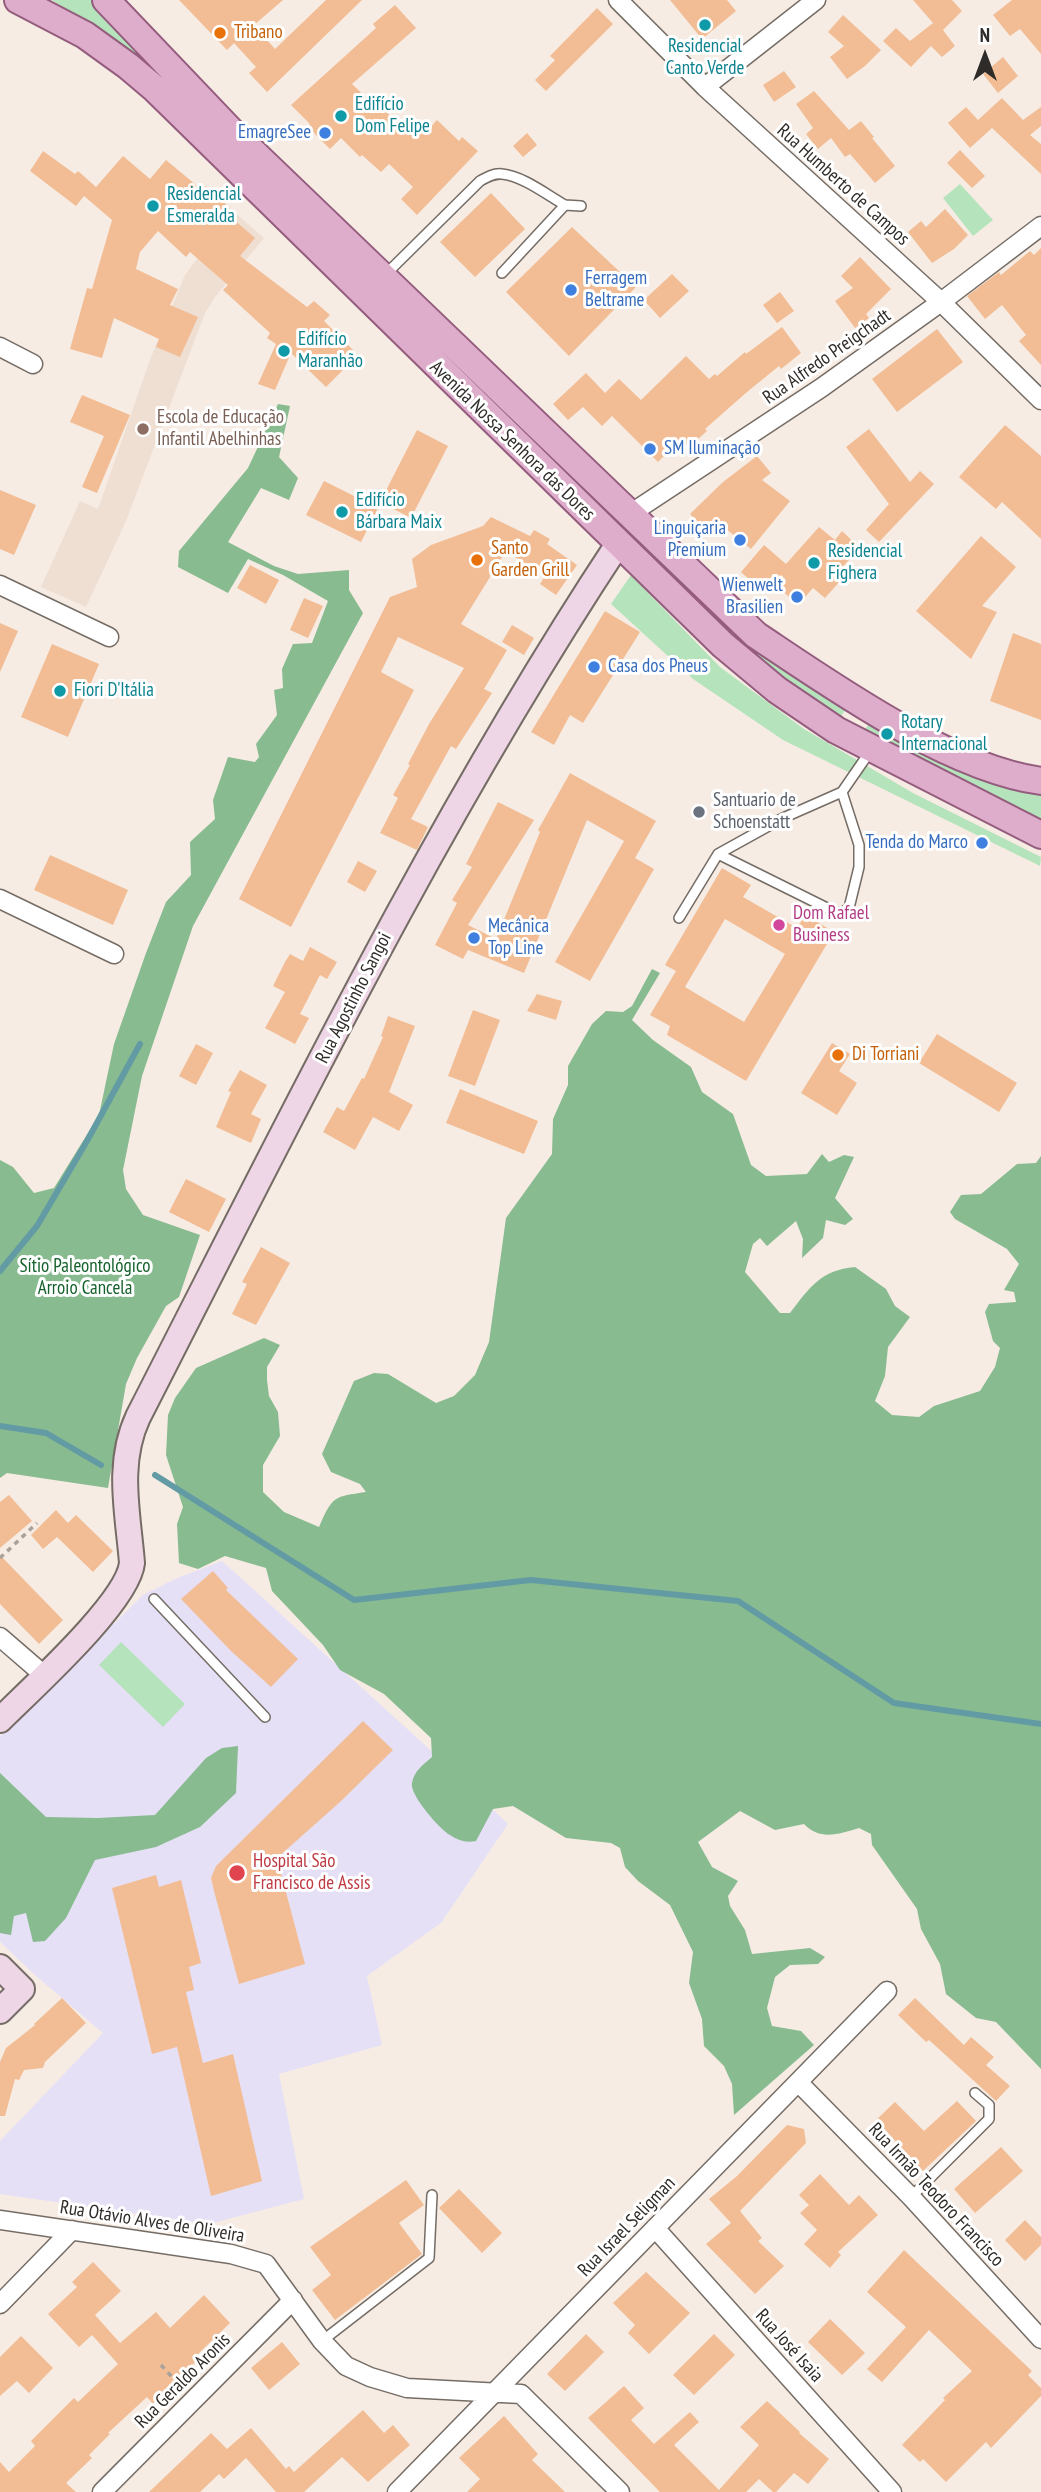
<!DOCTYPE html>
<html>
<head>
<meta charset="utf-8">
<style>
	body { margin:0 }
	#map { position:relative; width:1041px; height:2492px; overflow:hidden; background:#f6ece4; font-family:"PT Sans Narrow",sans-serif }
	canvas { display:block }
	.north { position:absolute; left:950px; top:21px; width:70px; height:70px; -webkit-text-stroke:5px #fff; paint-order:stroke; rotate:0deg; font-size:19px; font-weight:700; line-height:28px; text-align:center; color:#2f2b29 }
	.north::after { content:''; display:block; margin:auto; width:24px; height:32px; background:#2f2b29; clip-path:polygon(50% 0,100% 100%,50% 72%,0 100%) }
</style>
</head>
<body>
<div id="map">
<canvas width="1041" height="2492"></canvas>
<div class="north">N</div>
</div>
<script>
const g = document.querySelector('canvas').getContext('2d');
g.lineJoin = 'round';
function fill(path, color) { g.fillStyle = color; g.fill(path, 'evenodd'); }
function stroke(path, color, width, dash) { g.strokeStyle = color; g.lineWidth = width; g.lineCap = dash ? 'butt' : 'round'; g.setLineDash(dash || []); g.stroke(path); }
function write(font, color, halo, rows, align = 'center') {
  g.font = font + ' "PT Sans Narrow",sans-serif'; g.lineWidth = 6; g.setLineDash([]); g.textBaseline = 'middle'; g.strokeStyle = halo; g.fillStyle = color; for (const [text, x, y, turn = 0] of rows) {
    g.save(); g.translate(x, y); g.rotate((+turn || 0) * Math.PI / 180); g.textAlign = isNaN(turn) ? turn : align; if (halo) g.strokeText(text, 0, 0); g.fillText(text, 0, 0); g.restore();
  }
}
fill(new Path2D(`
	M233,211L264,238L215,297L205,313L126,521L86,607L41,587L80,501L98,509L151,357L185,275Z`), '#efded2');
fill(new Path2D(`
	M222,1561L425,1745L508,1824L441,1923L367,1976L382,2045L279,2074L304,2199L209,2224L0,2194V2141L103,2033L36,1976L0,1942V1736L143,1595L177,1578Z`), '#e6e0f6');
fill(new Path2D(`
	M52,0H91L118,30L700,600L743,636L847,707L840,718L791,687L734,640L98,30Z
	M960,184L993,220L973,236L943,198Z
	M631,575L720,667L804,729L913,793L1041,857L1040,866L783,740L693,679L611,604Z
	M872,720L1021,790L1041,794V823L863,732Z
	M121,1642L185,1704L163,1727L99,1665Z`), '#b5e4bc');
fill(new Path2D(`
	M278,404L290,406L279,457L298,478L289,500L261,488L228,542L274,566L298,574L349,570V590L363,613L193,926L142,1076L123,1170L126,1189L143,1215L200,1235L179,1297L166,1306L137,1358L126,1384L108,1488L7,1473L0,1478V1160L13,1167L34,1193L54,1188L99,1115L114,1044L146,953L166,902L191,875L190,842L215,819L213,800L228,757L255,762L259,757L256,744L277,715L274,690L283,688L282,669L293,644L312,643L328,601L283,575L248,559L228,593L178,567L179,551L248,468Z
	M652,969L660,973L632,1020L653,1040L691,1067L702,1092L733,1114L751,1165L766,1176L807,1174L822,1154L829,1162L844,1155L854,1157L835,1198L853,1219L845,1225L826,1220L823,1238L802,1258L803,1239L796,1221L767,1246L760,1238L753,1244L745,1272L780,1313H790C810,1287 821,1270 855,1267L886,1289L895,1306L910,1317L888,1347L885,1376L875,1401L892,1415L919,1417L934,1406L980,1391L995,1367L1000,1348L993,1341L985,1312L989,1304L1016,1302L1014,1292L1004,1290L1019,1264L1007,1249L955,1219L950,1212L961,1195L981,1194L1017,1164L1036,1163L1041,1156V2069L996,2022L976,2018L946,1994L940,1964L921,1929L917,1909L872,1845L871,1834L859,1828C839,1834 820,1841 804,1824L775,1830L740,1811L698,1842L712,1867L738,1881L728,1896L730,1906L745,1930L752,1954L810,1948L825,1957L818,1964L790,1965L775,1977L767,2008L772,2026L801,2031L814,2045L734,2115L732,2084L724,2066L704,2046L702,2019L689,1983L693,1952L670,1905L638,1881L625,1867L620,1848L611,1843L566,1838L513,1806L493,1809L476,1841C466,1843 459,1841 450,1835C440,1830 409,1794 412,1783C414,1771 423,1765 432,1757L431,1738L384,1694L340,1670L323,1645L272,1591L266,1568L225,1556L198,1569L179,1563L177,1524L183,1507L166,1455L168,1415L175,1398L196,1368L264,1338L280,1345L267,1367V1380L269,1396L278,1412L280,1436L263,1465V1492L284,1512L319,1527C333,1495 334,1497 366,1492L360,1484L331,1472L322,1454L354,1381L374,1373L388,1374L436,1403L454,1396L475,1375L489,1342L506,1218L552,1154L553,1119L568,1085V1066L592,1024L606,1011L623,1012L632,1006Z
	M238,1746L236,1793L200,1827L156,1847L95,1860L66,1918L45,1941L33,1942L26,1913L14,1916L11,1935L0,1933V1773L46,1817L98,1818L155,1815L206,1758L222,1748Z`), '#88bb90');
stroke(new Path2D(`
	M0,1271L37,1226L87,1141L140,1044
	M0,1426L46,1433L101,1465
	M155,1475L354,1600L531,1580L738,1601L894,1703L1041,1724`), '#639ba4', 6);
fill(new Path2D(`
	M179,0H283L254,25L275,49L326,0H362L267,92L249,73L256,67L234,43L227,50Z
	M670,0H727L736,11L702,39Z
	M913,0H952L962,11L943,30L955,46L942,57L931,46L911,67L883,41L896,28L910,41L933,23Z
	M1012,0H1041V54L1020,29L1010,36L993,15Z
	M395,5L416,28L352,84L376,107L379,104L407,134L418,123L427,131L437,120L459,141L462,137L478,151L417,215L401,199L413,187L389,164L381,172L362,155L360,157L341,138L330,149L308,127L310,124L291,105L376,28L373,24Z
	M597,8L613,24L546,91L535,80L555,60L550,56Z
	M843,15L881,50L865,66L847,79L830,57L844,46L828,32Z
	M1003,57L1018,76L998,93L983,74Z
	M784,71L796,87L774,102L763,85Z
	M814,91L849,130L861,121L874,137L872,138L895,166L875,183L850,154L845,157L831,138L818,149L806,134L813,128L796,104Z
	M1002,98L1023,120L1041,107V126L1030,135L1041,144V174L992,128L970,148L948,123L966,107L978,120Z
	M527,133L537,145L523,157L513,146Z
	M960,150L985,176L972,188L947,163Z
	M43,151L75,174L78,171L96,187L123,156L150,179L166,160L202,190L206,186L230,208L226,213L255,238L240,256L307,307L314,301L330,315L324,321L358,355L326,387L291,353L275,390L258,384L276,344L267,338L270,333L223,290L228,285L190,252L186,257L158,231L140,252L136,269L178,289L170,305L198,317L180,357L156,347L159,339L114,318L102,358L70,349L87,288L92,289L112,220L84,196L76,206L30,171Z
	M491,193L525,229L475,277L440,242Z
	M945,209L968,235L954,249L932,263L908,232L921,221L926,227Z
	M572,227L636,287L569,356L506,292Z
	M1041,248V365L1019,341L1026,335L1002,305L985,319L967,296L999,272L1001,275L1030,251L1034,255Z
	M860,257L891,289L866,314L869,318L855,328L835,301L853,288L841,276Z
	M672,274L689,291L660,318L644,300Z
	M780,292L794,311L777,323L763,305Z
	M782,327L801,353L781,369L779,366L747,392L705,429L707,431L689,447L681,439L658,462L612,416L602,426L583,407L568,420L553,404L586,373L605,393L619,379L641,400L686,356L709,379L715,374L717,376L745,352L746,354Z
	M937,329L963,362L897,412L872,379Z
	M82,395L130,415L97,493L82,487L104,436L70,422Z
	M1005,425L1041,456V539L1002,502L996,509L959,477Z
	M869,429L910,482L920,471L934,484L879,542L866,530L889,504L846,447Z
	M417,430L448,446L411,518L380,502Z
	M757,456L771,473L762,480L790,501L751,549L715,520L705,530L690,514L723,482Z
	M324,481L378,508L361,542L306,515Z
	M0,490L36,505L14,555L0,549Z
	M491,517L530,536L534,530L550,539L547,544L577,565L556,595L540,584L545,576L506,551L461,624L507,650L484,689L492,693L456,749L451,746L411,819L428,827L417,850L380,833L398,798L393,795L410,765L408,764L429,724L464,668L398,637L381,672L414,690L291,927L239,899L390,597L417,587L412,559L431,545L483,526Z
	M819,527L835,540L842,531L860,548L836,574L842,579L825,598L813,588L798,605L768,578L759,588L741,572L764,545L786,564Z
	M981,536L1016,567L982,606L997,612L971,659L916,611Z
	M250,565L279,580L266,604L237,588Z
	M304,598L323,606L308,638L290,630Z
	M605,611L640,632L583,723L570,715L554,745L531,732Z
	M0,623L18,631L0,672Z
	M512,625L534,638L524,655L502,642Z
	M1013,633L1041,644V720L990,701Z
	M52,644L99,664L68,737L21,717Z
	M570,773L656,821L635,858L654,869L590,981L555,962L624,841L587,820L524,973L468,950L463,959L435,945L457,903L452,900L472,867L466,864L498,802L534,820L468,925L496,939L540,832L538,830Z
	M50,855L128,890L113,925L34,890Z
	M358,861L377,871L365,892L347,882Z
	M722,868L751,885L743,897L797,928L805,915L834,932L746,1081L667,1035L670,1026L650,1015L676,971L665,965ZM725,919L785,954L744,1022L685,987Z
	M310,947L337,962L327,979L320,975L300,1014L309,1018L295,1044L265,1028L285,992L273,986L285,962L290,954L303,961Z
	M537,994L562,1001L556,1020L527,1011Z
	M473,1010L500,1020L475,1086L448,1076Z
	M388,1016L415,1026L389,1092L413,1105L399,1131L373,1117L355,1150L323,1132L337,1107L344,1111L362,1078L364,1079L383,1037L381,1036Z
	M937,1034L1017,1083L999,1112L919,1063Z
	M832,1043L850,1054L839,1071L857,1083L837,1115L801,1093Z
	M196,1044L213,1053L196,1085L179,1076Z
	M240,1070L267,1085L251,1114L261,1119L251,1143L216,1127L231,1092L228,1091Z
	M460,1089L538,1121L524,1154L446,1123Z
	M186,1179L226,1199L209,1232L169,1212Z
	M261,1247L290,1263L256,1325L232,1314L247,1284L242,1282Z
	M9,1495L32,1521L0,1548V1502Z
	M56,1510L68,1523L76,1515L113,1551L93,1572L57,1537L43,1549L31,1535Z
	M0,1555L63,1620L39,1644L0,1604Z
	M213,1571L228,1588L226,1590L298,1659L271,1687L231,1651L181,1599Z
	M363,1721L393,1750L340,1802L277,1858L305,1964L239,1984L214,1891L211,1878L216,1866Z
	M156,1875L159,1887L181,1880L201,1963L189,1967L194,1990L186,1992L203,2063L233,2054L262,2181L211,2196L177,2047L152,2054L112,1888Z
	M62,1998L86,2023L45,2062L43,2068L24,2070L19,2080L15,2079L5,2116H0V2062L6,2048L35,2025L34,2024Z
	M915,1998L964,2045L971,2037L994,2057L986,2065L1010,2086L996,2101L929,2040L926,2042L898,2015Z
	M957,2101L976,2121L923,2171L876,2120L895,2102L924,2131Z
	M787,2125L804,2129L806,2143L740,2211L762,2238L758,2241L784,2266L755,2294L706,2244L731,2223L709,2199L737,2176Z
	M1001,2147L1023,2171L975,2213L954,2189Z
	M820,2174L849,2205L859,2195L878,2215L838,2252L841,2255L830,2268L804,2244L817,2230L800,2213L809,2205L799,2195Z
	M406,2180L424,2205L399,2223L422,2254L335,2320L312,2290L331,2275L310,2247Z
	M459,2189L502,2233L482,2253L439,2208Z
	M1025,2220L1041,2237V2245L1025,2261L1005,2240Z
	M904,2250L1032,2371L1028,2375L1041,2388V2396L991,2448L986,2442L946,2482L923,2459L920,2462L902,2445L945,2400L943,2398L972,2371L929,2330L882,2382L867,2369L906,2327L867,2292Z
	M93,2262L121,2291L95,2315L120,2343L156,2312L170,2328L204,2295L230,2323L195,2357L198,2360L172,2382L174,2385L153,2404L147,2397L108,2433L110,2434L89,2455L92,2458L66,2483L76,2492H0V2462L9,2472L35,2446L31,2441L74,2398L78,2402L118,2364L92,2335L79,2347L48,2314L77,2287L72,2282Z
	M646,2272L690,2313L649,2354L628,2333L635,2325L613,2303Z
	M830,2319L865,2353L842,2375L808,2342Z
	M586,2334L604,2352L565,2391L547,2374Z
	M714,2334L735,2355L694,2395L673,2375Z
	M21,2336L53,2368L29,2393L17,2381L0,2396V2357Z
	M282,2342L300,2364L269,2390L251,2368Z
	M624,2386L644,2408L631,2420L654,2444L690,2412L699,2422L674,2445L719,2490L759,2445L740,2427L767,2401L800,2432L799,2433L829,2459L808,2484L794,2473L776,2492H773L759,2479L746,2492H660L588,2418Z
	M363,2410L384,2433L393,2425L410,2445L368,2482L342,2457L304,2492H276L246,2458L224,2479L219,2474L200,2492H149L211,2433L227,2449L251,2428L286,2469L289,2466L294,2472Z
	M504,2416L538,2454L532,2460L565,2492H467L480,2479L459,2458Z`), '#f2bd94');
const lane = new Path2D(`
	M502,273L565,205L581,206
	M384,276L480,181C487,177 494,173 502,174C523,176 547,195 565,205
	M718,854L835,912H843L849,908L859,867V845L842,792
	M679,918L718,854L783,818L842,792L871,750
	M154,1599L265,1717
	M911,2197L989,2119V2105L975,2093
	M322,2341L429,2258L432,2195`);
const street = new Path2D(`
	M618,0L705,87L941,302L1041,400
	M705,87L816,0
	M0,347L33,364
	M630,514L821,388L941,302L1041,226
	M0,585L109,637
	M0,899L114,954
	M0,1637L44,1675
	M798,2082L911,2197L1041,2339
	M0,2220L231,2254L266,2264L322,2341L346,2366L370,2377L407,2388L521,2394L620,2492
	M655,2228L892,2492
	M0,2304L72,2230
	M102,2492L293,2300
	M397,2492L887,1991`);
const secondary = new Path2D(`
	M0,1720C31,1689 128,1602 132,1563C128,1513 116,1464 138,1417C289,1122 435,821 618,544
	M0,1967L22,1989L0,2011`);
const primary = new Path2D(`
	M18,0L85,35L128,66L154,88L723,645L777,690L836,730L1041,835
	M106,0L231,131L756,635C834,687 948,768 1041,781`);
stroke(lane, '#746c65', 12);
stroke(street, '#746c65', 21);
stroke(secondary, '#746c65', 28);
stroke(primary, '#945c7d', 30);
stroke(new Path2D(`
	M0,1558L37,1523
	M161,2365L182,2388`), '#a9a19b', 3.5, [5, 5]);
stroke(lane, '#fff', 9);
stroke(street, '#fff', 18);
stroke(secondary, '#efd6e6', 24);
stroke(primary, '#dfadcc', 26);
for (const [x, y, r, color] of [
	[705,25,7,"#0f9aa8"],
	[220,33,7,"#e8710a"],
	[341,116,7,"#0f9aa8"],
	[325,133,7,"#3f7fe0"],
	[153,206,7,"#0f9aa8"],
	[571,290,7,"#3f7fe0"],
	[284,351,7,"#0f9aa8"],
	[143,429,7,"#8d6e63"],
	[650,449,7,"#3f7fe0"],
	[342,512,7,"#0f9aa8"],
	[740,540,7,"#3f7fe0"],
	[477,560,7,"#e8710a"],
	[814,563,7,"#0f9aa8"],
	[797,597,7,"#3f7fe0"],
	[594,667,7,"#3f7fe0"],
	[60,691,7,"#0f9aa8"],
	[887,734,7,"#0f9aa8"],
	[699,812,7,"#6b7280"],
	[982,843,7,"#3f7fe0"],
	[779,925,7,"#d1479c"],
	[474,938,7,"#3f7fe0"],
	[838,1055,7,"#e8710a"],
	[237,1873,9,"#e0444e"]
]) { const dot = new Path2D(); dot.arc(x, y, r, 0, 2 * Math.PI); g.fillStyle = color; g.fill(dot); stroke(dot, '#fff', 2.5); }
write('19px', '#c56008', '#fff', [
	["Tribano",234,33],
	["Santo",491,549],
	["Garden Grill",491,571],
	["Di Torriani",852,1055]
], 'left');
write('19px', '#0d838f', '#fff', [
	["Residencial",705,47,"center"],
	["Canto Verde",705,69,"center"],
	["Edifício",355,105],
	["Dom Felipe",355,127],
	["Residencial",167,195],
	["Esmeralda",167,217],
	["Edifício",298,340],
	["Maranhão",298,362],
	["Edifício",356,501],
	["Bárbara Maix",356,523],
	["Residencial",828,552],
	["Fighera",828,574],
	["Fiori D'Itália",74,691],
	["Rotary",901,723],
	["Internacional",901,745]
], 'left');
write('19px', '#366cbe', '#fff', [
	["EmagreSee",311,133],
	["Ferragem",585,279,"left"],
	["Beltrame",585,301,"left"],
	["SM Iluminação",664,449,"left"],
	["Linguiçaria",726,529],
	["Premium",726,551],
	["Wienwelt",783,586],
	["Brasilien",783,608],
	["Casa dos Pneus",608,667,"left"],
	["Tenda do Marco",968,843],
	["Mecânica",488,927,"left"],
	["Top Line",488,949,"left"]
], 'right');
write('19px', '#2f2b29', '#fff', [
	["Rua Humberto de Campos",843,185,42],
	["Rua Alfredo Preigchadt",827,357,-35],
	["Avenida Nossa Senhora das Dores",512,441,44],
	["Rua Agostinho Sangoi",354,998,-63],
	["Rua Irmão Teodoro Francisco",936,2195,47],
	["Rua Otávio Alves de Oliveira",152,2222,9],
	["Rua Israel Seligman",627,2227,-46],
	["Rua José Isaia",789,2346,48],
	["Rua Geraldo Aronis",183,2381,-45]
]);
write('19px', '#785e54', '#fff', [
	["Escola de Educação",157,418],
	["Infantil Abelhinhas",157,440]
], 'left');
write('19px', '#5b616d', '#fff', [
	["Santuario de",713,801],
	["Schoenstatt",713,823]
], 'left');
write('19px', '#b23c85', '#fff', [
	["Dom Rafael",793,914],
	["Business",793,936]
], 'left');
write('19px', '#14612b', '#fff', [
	["Sítio Paleontológico",85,1267],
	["Arroio Cancela",85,1289]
]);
write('19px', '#be3a42', '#fff', [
	["Hospital São",253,1862],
	["Francisco de Assis",253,1884]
], 'left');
</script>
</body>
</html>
